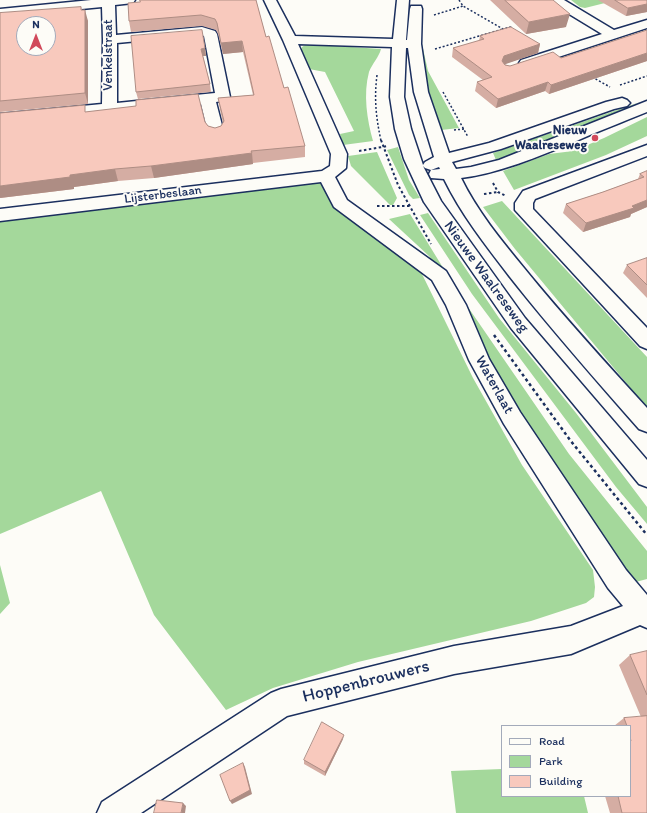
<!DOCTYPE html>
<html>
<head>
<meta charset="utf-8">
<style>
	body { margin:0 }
	#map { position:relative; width:647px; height:813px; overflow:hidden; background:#fdfcf7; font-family:Itim,sans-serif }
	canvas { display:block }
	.legend { position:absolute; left:501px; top:725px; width:130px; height:72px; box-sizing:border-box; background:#fdfcf7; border:1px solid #a3aaba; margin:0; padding:5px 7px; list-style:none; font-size:12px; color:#1b2f5e }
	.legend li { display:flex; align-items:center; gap:8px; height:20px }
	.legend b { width:20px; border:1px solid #a3aaba }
	.north { position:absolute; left:16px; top:16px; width:40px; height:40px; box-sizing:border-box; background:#fdfcf7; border:1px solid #a3aaba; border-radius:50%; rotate:0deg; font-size:11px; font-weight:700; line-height:16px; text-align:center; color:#1b2f5e }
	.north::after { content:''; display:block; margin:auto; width:14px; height:18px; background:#d1495b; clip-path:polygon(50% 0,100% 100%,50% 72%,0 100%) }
</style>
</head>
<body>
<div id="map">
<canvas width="647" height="813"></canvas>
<ul class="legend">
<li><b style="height:5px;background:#fdfcf7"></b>Road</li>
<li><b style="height:11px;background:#a4d89b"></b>Park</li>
<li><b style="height:11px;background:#f8c9bd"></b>Building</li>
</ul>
<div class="north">N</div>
</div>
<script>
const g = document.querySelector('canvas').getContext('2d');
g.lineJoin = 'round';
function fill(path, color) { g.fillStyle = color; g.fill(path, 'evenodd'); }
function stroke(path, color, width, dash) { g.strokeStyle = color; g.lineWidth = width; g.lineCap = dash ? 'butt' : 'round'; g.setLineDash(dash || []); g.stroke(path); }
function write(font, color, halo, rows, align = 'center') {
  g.font = font + ' Itim,sans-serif'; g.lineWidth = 4; g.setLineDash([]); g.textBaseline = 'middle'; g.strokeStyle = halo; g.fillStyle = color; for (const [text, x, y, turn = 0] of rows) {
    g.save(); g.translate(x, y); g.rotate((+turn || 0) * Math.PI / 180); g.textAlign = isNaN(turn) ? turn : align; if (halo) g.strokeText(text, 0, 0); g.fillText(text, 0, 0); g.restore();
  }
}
fill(new Path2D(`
	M571,0H617L585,8L580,7Z
	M307,44L381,49C379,57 372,64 369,72C363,94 367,120 373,141L343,145L340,134L354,131L325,72L309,69L301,50L302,47Z
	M419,44H422L428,71L459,128L441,130L428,100Z
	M640,102L527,150L498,160H496L493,153Z
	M647,117V136L606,155L514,190L503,171L549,154L573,151L604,138Z
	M398,147L409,180L420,198L413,199L409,195L387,150Z
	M377,152L397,198L393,205H390L351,166L348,156Z
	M319,178L412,260L421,272L473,378L522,465L593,570L595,587L594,597L586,603L531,621L358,662L273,688L226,710L154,615L101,491L0,534V222Z
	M502,201L647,357V408L515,249L483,207Z
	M428,213L499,318L576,413L647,507V524L616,487L472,294L420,215Z
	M410,214L461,297L569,454L647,551V579L632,583L540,455L447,282L429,256L389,219Z
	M0,565L10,603L0,614Z
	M502,769V796H584L588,813H456L451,771Z`), '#a4d89b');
const minor = new Path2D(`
	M91,0H135L133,3L115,5L116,35L202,27L215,31L217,34L230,97L228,100L216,102L224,133L222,136L216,138L210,136L208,133L201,104L0,124V114L102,104L103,40L102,7L0,17V9ZM201,35L204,36L215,93L117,103V43Z
	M264,0H276L295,36L393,39L397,0H409L406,40H407L410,9L411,6H421L422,9L421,44L428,92L449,153L489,143L606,102L622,98L627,100L630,103L627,106L614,109L501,149L452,162L456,169L471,167L499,160L647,101V112C623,122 598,131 574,142C537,157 500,173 461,178C477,211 501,240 524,268C563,316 605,362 647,408V432L639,429C595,379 551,329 510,277C486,246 461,214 444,179L431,178L429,174L431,170L440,169L439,167L431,170L425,168L423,166L441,201L525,318L647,460V487L639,484L511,328L424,202L404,159L395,129L390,97L392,47L298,44L347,154L346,168L335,177L347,200L446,271L466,305L489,359L520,412L626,570L647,595V628L640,625L571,654L454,674L287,716L141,813H97L102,802L271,693L281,689L454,646L571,626L623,606L608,588L504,424L469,360L446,305L432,280L334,207L321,182L0,221V209L322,171L330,166L331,154L283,40ZM406,48H408L414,92L434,157L425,162L423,165L411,129L404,97Z
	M549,0H564L614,30L647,20V28L531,66L526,67L521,66L519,63L521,60L602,34L551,3Z
	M647,145V156L535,199L533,203V209L647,328V349L640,346L515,210V203L523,191Z`);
stroke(minor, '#1b2f5e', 3);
stroke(new Path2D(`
	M459,0L463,6L503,29L510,27L513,28
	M434,15L463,6
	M435,49L503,29
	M377,75C374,99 376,117 381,141
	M592,77L610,87
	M620,85L647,76
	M443,92L468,137
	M454,130L464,129`), '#1b2f5e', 1.5, [2, 2]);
stroke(new Path2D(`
	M381,140L398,185L431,244
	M359,151L388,146
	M493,183L498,192L506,196
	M484,194L498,192
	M377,206H410`), '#1b2f5e', 2, [2.5, 2.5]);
stroke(new Path2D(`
	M494,335L570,440L647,535`), '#1b2f5e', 2.5, [3, 3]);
fill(minor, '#fdfcf7');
fill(new Path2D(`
	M256,0L266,37L305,146V157L253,163V164L154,178L118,181L74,187V189L0,198L87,112L205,122L208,126L215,128L221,126L223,123L220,110L218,98L253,95L243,52L223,54L218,34L216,30L202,26L131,32L129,21Z
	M490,0H553L566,27L526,34Z
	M598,0H647V12L626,16Z
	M81,7L82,10L88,21V104L0,112V13Z
	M647,30V61L549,94L545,91L496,108L475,91L477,82L483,80L452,57L453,48L479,41L480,36L540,44L538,53L504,64L510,66L561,58Z
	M205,48L206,56H203L210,84L211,92L138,99L136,92Z
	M647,171V207L631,214L630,217L583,232L563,213L566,204L603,192L638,179L640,174Z
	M647,258V298L623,273L627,265Z
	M647,651V813H610L605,796H630V726H614L624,718L641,717L619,665L630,655Z
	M343,739L325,776L304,764V760Z`), '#d5ada3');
fill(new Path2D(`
	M647,4V12L626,16L628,8Z
	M85,10L88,21V104L85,93Z
	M570,14L566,27L526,34L529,22Z
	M242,41L243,52L223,54L221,43Z
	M540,44L538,53L503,65L502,61L504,56Z
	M205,48L206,56H202L201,49Z
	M647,53V61L549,94L551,85Z
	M548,82L545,91L496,108L498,99Z
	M252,153L253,164L154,178L151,166Z
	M115,169L118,181L74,187V189L0,198V186L70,175Z
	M647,200V207L631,214L630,217L583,232L586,223Z
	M344,735L343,739L325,776V772Z
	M243,763L245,767L252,794L232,804L230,801Z
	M183,803L186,806L185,813H181Z`), '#ae8d84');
const building = new Path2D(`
	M140,0H256L266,37L269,36L284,88L288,87L305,146L251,151L252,153L151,166L115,169L70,175V177L0,186V113L85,105V112L136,106V100L198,94L205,122L208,126L215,128L221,126L224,121L218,98L254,95L242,41L221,43L217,23L215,19L201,15L129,21L128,3L140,2Z
	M505,0H553L570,14L529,22Z
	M615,0H647V4L628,8Z
	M81,7V10H85V93L0,101V13ZM24,24H48V48H24Z
	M511,27L540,44L504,56L502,61L505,65L510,66L553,52L561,58L647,30V53L551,85L548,82L498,99L477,82L492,77L453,48L484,39L480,36Z
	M202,30L205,48L201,49L210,84L136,92L131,36Z
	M647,171V200L632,206L634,208L586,223L566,204L603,192L644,177L640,174Z
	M647,258V285L627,265Z
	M647,651V695L630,655Z
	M647,716V813H622L618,796H630V741H631L630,737V726H627L624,718Z
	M322,722L344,735L325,772L304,760Z
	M243,763L250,790L230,801L220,775Z
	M157,800L183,803L181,813H154Z`);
fill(building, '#f8c9bd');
stroke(building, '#ae8d84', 1);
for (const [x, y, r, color] of [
	[595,138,4,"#d1495b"]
]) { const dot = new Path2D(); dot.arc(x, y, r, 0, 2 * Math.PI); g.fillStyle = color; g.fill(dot); stroke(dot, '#fdfcf7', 1.5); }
write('13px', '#1b2f5e', '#fdfcf7', [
	["Venkelstraat",109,55,-90],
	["Lijsterbeslaan",163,195,-7]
]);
write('bold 13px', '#1b2f5e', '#fdfcf7', [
	["Nieuw",587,131],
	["Waalreseweg",587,146]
], 'right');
write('15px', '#1b2f5e', '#fdfcf7', [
	["Nieuwe Waalreseweg",486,277,54],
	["Waterlaat",494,385,61]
]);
write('18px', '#1b2f5e', '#fdfcf7', [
	["Hoppenbrouwers",366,682,-14]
]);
</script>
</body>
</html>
